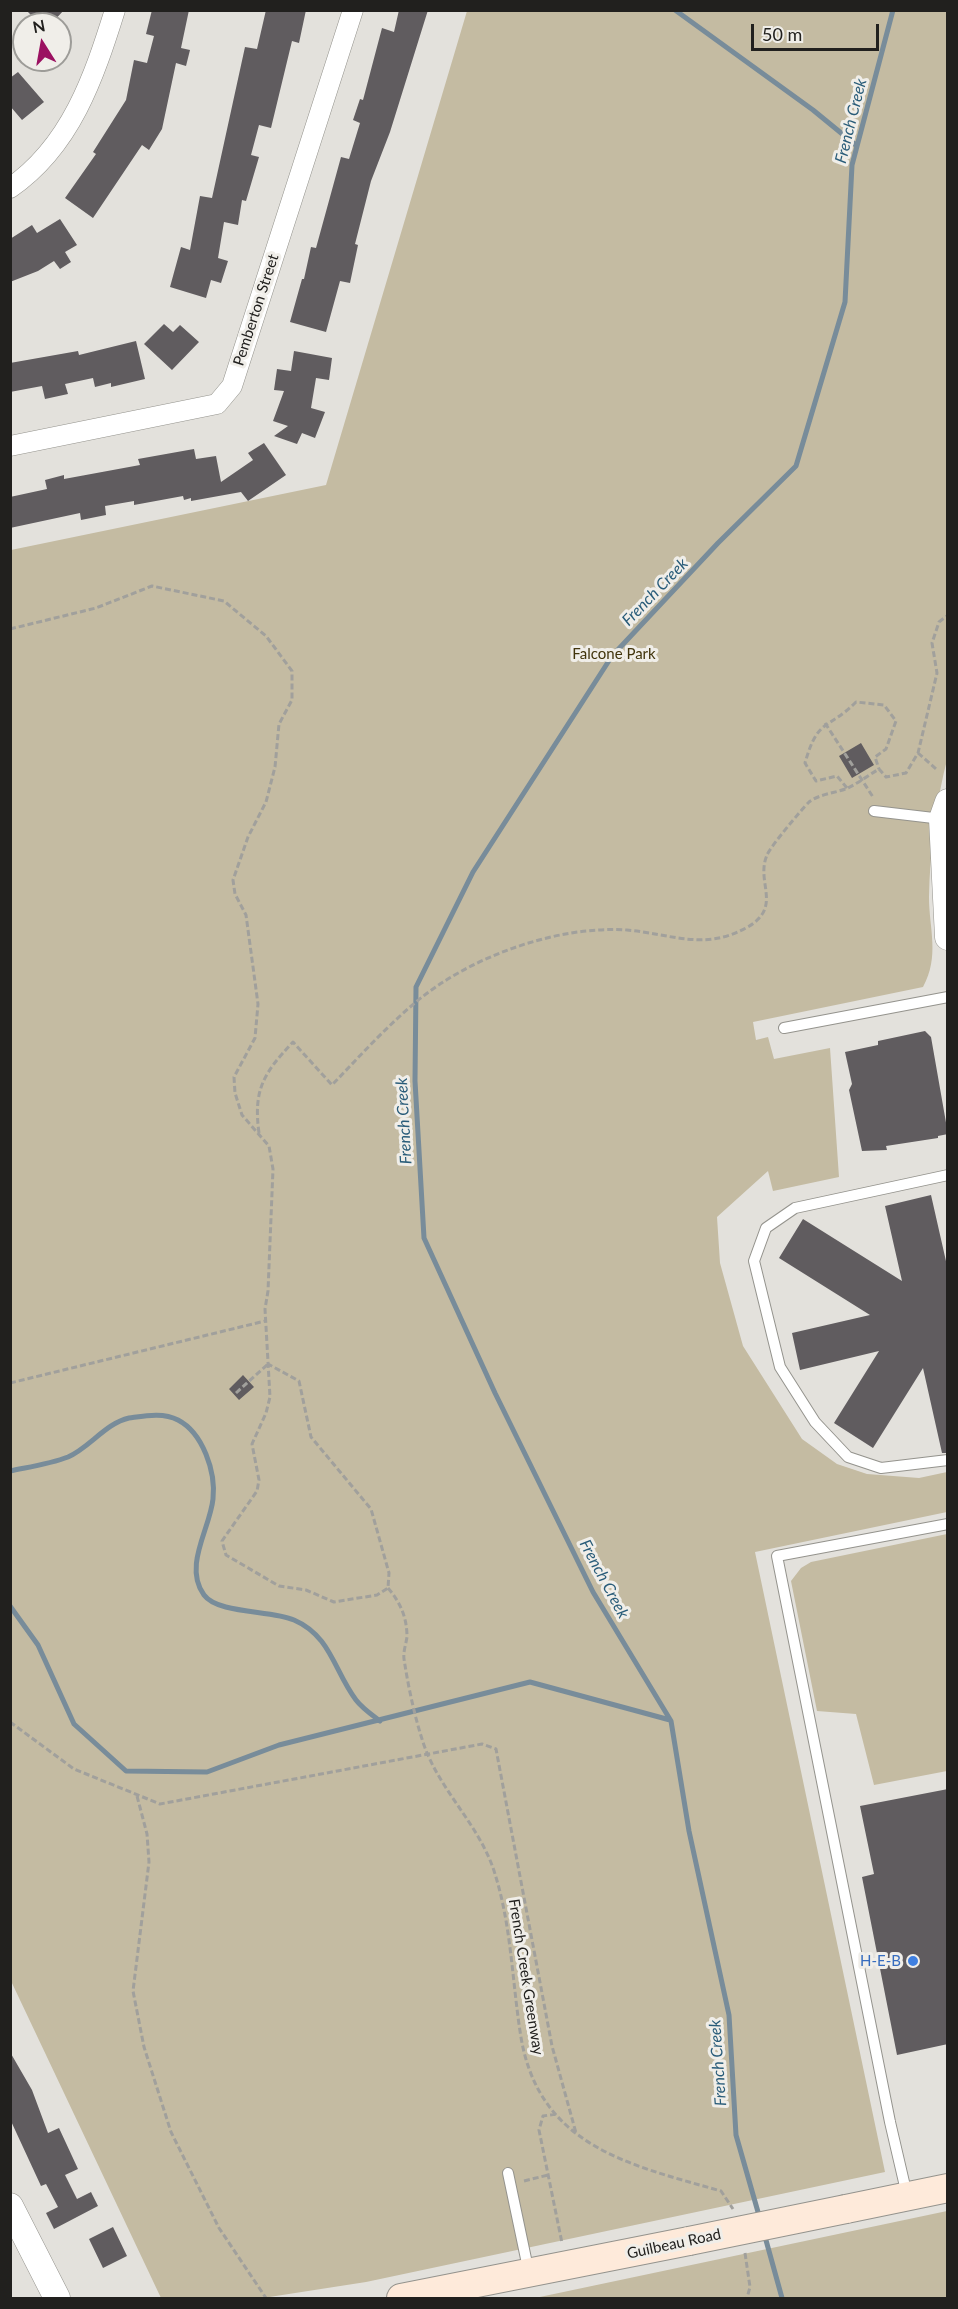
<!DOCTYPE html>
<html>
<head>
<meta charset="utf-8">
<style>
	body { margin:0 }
	#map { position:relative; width:958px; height:2309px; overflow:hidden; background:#e3e1dc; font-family:Lato,sans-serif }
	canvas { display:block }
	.frame { position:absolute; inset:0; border:12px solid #21201e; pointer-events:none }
	.north { position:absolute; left:12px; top:12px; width:60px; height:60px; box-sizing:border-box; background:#f0eee9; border:2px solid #9d9c98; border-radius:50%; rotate:349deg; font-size:16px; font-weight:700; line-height:24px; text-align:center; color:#21201e }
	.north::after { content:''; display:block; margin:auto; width:21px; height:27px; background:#9b1161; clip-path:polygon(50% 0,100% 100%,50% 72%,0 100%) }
	.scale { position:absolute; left:751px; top:24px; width:128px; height:27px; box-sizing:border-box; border:3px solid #21201e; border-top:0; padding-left:8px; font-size:18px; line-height:21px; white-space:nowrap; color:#21201e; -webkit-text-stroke:4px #f0eee9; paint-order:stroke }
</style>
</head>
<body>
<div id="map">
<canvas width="958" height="2309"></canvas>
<div class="frame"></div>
<div class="north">N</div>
<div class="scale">50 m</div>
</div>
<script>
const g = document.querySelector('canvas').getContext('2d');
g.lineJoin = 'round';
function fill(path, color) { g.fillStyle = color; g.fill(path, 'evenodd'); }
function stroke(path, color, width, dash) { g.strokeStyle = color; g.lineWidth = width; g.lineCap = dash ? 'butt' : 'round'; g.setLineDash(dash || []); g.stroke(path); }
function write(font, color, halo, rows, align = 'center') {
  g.font = font + ' Lato,sans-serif'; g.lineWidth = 6; g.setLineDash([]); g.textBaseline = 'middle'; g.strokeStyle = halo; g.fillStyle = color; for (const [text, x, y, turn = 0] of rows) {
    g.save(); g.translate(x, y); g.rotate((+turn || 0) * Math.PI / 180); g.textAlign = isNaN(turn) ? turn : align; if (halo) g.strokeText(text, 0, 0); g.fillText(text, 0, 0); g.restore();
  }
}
fill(new Path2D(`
	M467,11H947L948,756C936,801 930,850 929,897C929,929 940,956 923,987L753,1022L756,1040L768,1037L774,1059L830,1048L839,1177L773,1191L768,1171L717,1217L720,1263L743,1346L802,1439L837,1464L867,1474L919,1478L947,1472V1512L755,1552L885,2172L366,2282L263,2298H161L11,1981V550L326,485Z
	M947,1534V1771L874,1785L856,1714L817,1711L791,1581L801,1568L811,1562Z
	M947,2211V2298H535Z`), '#c4bba2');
stroke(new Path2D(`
	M675,10L813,110L857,146
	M10,1471C29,1467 50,1464 68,1457C89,1448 106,1423 129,1418C144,1416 163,1412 178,1420C203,1433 216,1472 213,1499C210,1529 183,1566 204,1595C218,1614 271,1610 294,1620C331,1636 334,1671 356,1700C362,1708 372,1715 380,1721
	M10,1606L38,1645L74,1724L126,1771L207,1772L279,1745L530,1682L670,1720
	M760,2219L736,2135L729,2015L689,1831L671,1721L593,1592L495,1393L424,1238L415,1081L416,987L473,872L612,656L718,543L796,466L845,302L852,165L893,10
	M764,2233L782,2298`), '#788c9a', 5);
fill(new Path2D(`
	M26,10H64L51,24H40Z
	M152,10H189L181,48L190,50L186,66L176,63L162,129L149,150L142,145L93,218L65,198L96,154L93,152L126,100L134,60L147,63L154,36L146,34Z
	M266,10H306L299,43L292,41L271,128L259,125L251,155L259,157L246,201L242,200L238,225L224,222L218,258L228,261L221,283L211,280L206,298L170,287L181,247L190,250L200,196L212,198L245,47L257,49Z
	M399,10H428L390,132L371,181L355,244L358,245L350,283L340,281L326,332L290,322L302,279H304L311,247L316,248L341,157L349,159L360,123L353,120L360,99L363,100L382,28L394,32Z
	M18,72L44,102L22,120L10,106V78Z
	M60,219L77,245L65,252L71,262L60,269L54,261L38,271L10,282V239L32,225L37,233Z
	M164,324L173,332L180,325L199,342L172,370L144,344Z
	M136,341L145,379L111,387V383L95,387L93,378L65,384L68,394L45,399L42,386L10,392V363L78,351L79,355Z
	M294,351L332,358L329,380L316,378L311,408L325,412L315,438L302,433L297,444L274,436L288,426L273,421L284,391L274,390L277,369L291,371Z
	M264,443L286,475L248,501L241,492L191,501V498L184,500L183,496L134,505V501L105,506L106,515L81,520L80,513L10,528V497L47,489L45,480L64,475V479L140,465L138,459L194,449L196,459L216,456L221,482L253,460L248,453Z
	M861,743L874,765L852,778L839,756Z
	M925,1031L931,1037L948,1134L938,1136V1138L886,1146L887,1150L862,1151L849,1090L852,1084L845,1052L878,1045V1041Z
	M931,1195L948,1270V1453H942L923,1368L873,1448L834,1423L879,1351L800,1370L792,1333L870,1315L779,1258L803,1219L902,1281L885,1206Z
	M243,1375L254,1387L239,1400L229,1389Z
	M948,1789V2044L897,2055L862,1877L874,1874L860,1806Z
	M10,2052L32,2090L48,2133L59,2128L78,2169L65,2175L77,2199L91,2192L98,2206L54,2229L46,2213L58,2207L46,2184L41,2186L10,2119Z
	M113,2227L127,2256L103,2268L89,2239Z`), '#605c5f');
const service = new Path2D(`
	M874,811L942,819
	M784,1028L948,997
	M948,1175L795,1208L766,1228L754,1261L780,1367L815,1422L848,1457L881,1468L948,1460
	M508,2173L529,2273
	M907,2195L890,2122L777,1556L948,1524`);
const minor = new Path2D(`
	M10,188C71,146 94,77 115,10
	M10,446L217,404L232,386L353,10`);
const tertiary = new Path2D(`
	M948,802L942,819L948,937
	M10,2206L57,2298`);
const secondary = new Path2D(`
	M846,2209L948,2188
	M401,2298L689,2241`);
stroke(service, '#94938d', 12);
stroke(minor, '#94938d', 21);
stroke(tertiary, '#94938d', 27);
stroke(secondary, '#94938d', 30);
stroke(new Path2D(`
	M10,629L96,608L152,586L224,601L266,636L292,671V700L279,724L275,767L266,802L248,837L233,880L235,894L246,915L258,1004L255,1038L234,1077L235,1093L242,1115L269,1146L273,1169L268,1291L265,1309L270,1397L266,1413L252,1444L259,1480L257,1491L222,1541L226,1555L279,1586L306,1590L334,1602L377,1595L388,1588L389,1573L371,1509L311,1437L299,1381L268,1364
	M825,723L873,797
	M918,753L936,769
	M847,788L837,776L816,781L805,763C818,717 827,731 856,702L884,705L896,721L886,749L875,757L879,769
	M259,1133C253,1089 264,1073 293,1042L332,1085C359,1057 386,1027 416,1002C469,957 558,925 627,930C672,934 703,951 746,928C784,907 755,883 767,855C770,847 802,809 809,802C819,794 836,793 848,788C858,783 869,775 879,769L886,777L906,773L918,753L937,673L932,643L939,622L948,615
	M10,1383L265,1321
	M236,1393L268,1364
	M388,1588C400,1602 407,1617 407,1637C406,1644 403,1652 404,1659C408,1685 414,1714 422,1739C437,1789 480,1824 495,1874C511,1925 512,1978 520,2031C536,2145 626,2164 721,2191L733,2209
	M10,1722L74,1769L160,1804L482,1744L496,1749L552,2046L576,2133
	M137,1796L147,1834L149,1862L133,1991L144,2047L171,2132L219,2228L266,2298
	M556,2114L543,2116L539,2130L562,2243
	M524,2181L548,2175
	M745,2253L750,2287L747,2298`), '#a1a09c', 3, [6, 3]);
stroke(service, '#fff', 10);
stroke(minor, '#fff', 20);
stroke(tertiary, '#fff', 26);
stroke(secondary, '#feeada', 28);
const secondaryBridge = new Path2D(`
	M689,2241L846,2209`);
stroke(secondaryBridge, '#94938d', 30, []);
stroke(secondaryBridge, '#feeada', 28);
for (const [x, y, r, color] of [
	[913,1961,6,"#3f7fe0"]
]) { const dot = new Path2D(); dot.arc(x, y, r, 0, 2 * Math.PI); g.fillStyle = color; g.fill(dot); stroke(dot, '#f0eee9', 2); }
write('15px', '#21201e', '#f0eee9', [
	["Pemberton Street",256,310,-72],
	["French Creek Greenway",526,1977,81],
	["Guilbeau Road",674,2244,-12]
]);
write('15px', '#41340c', '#f0eee9', [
	["Falcone Park",614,654]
]);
write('15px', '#366cbe', '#f0eee9', [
	["H-E-B",901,1961]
], 'right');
write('italic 16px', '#295c79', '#f0eee9', [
	["French Creek",851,121,-76],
	["French Creek",655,592,-46],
	["French Creek",404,1121,-93],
	["French Creek",604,1579,62],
	["French Creek",718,2063,-94]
]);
</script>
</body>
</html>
